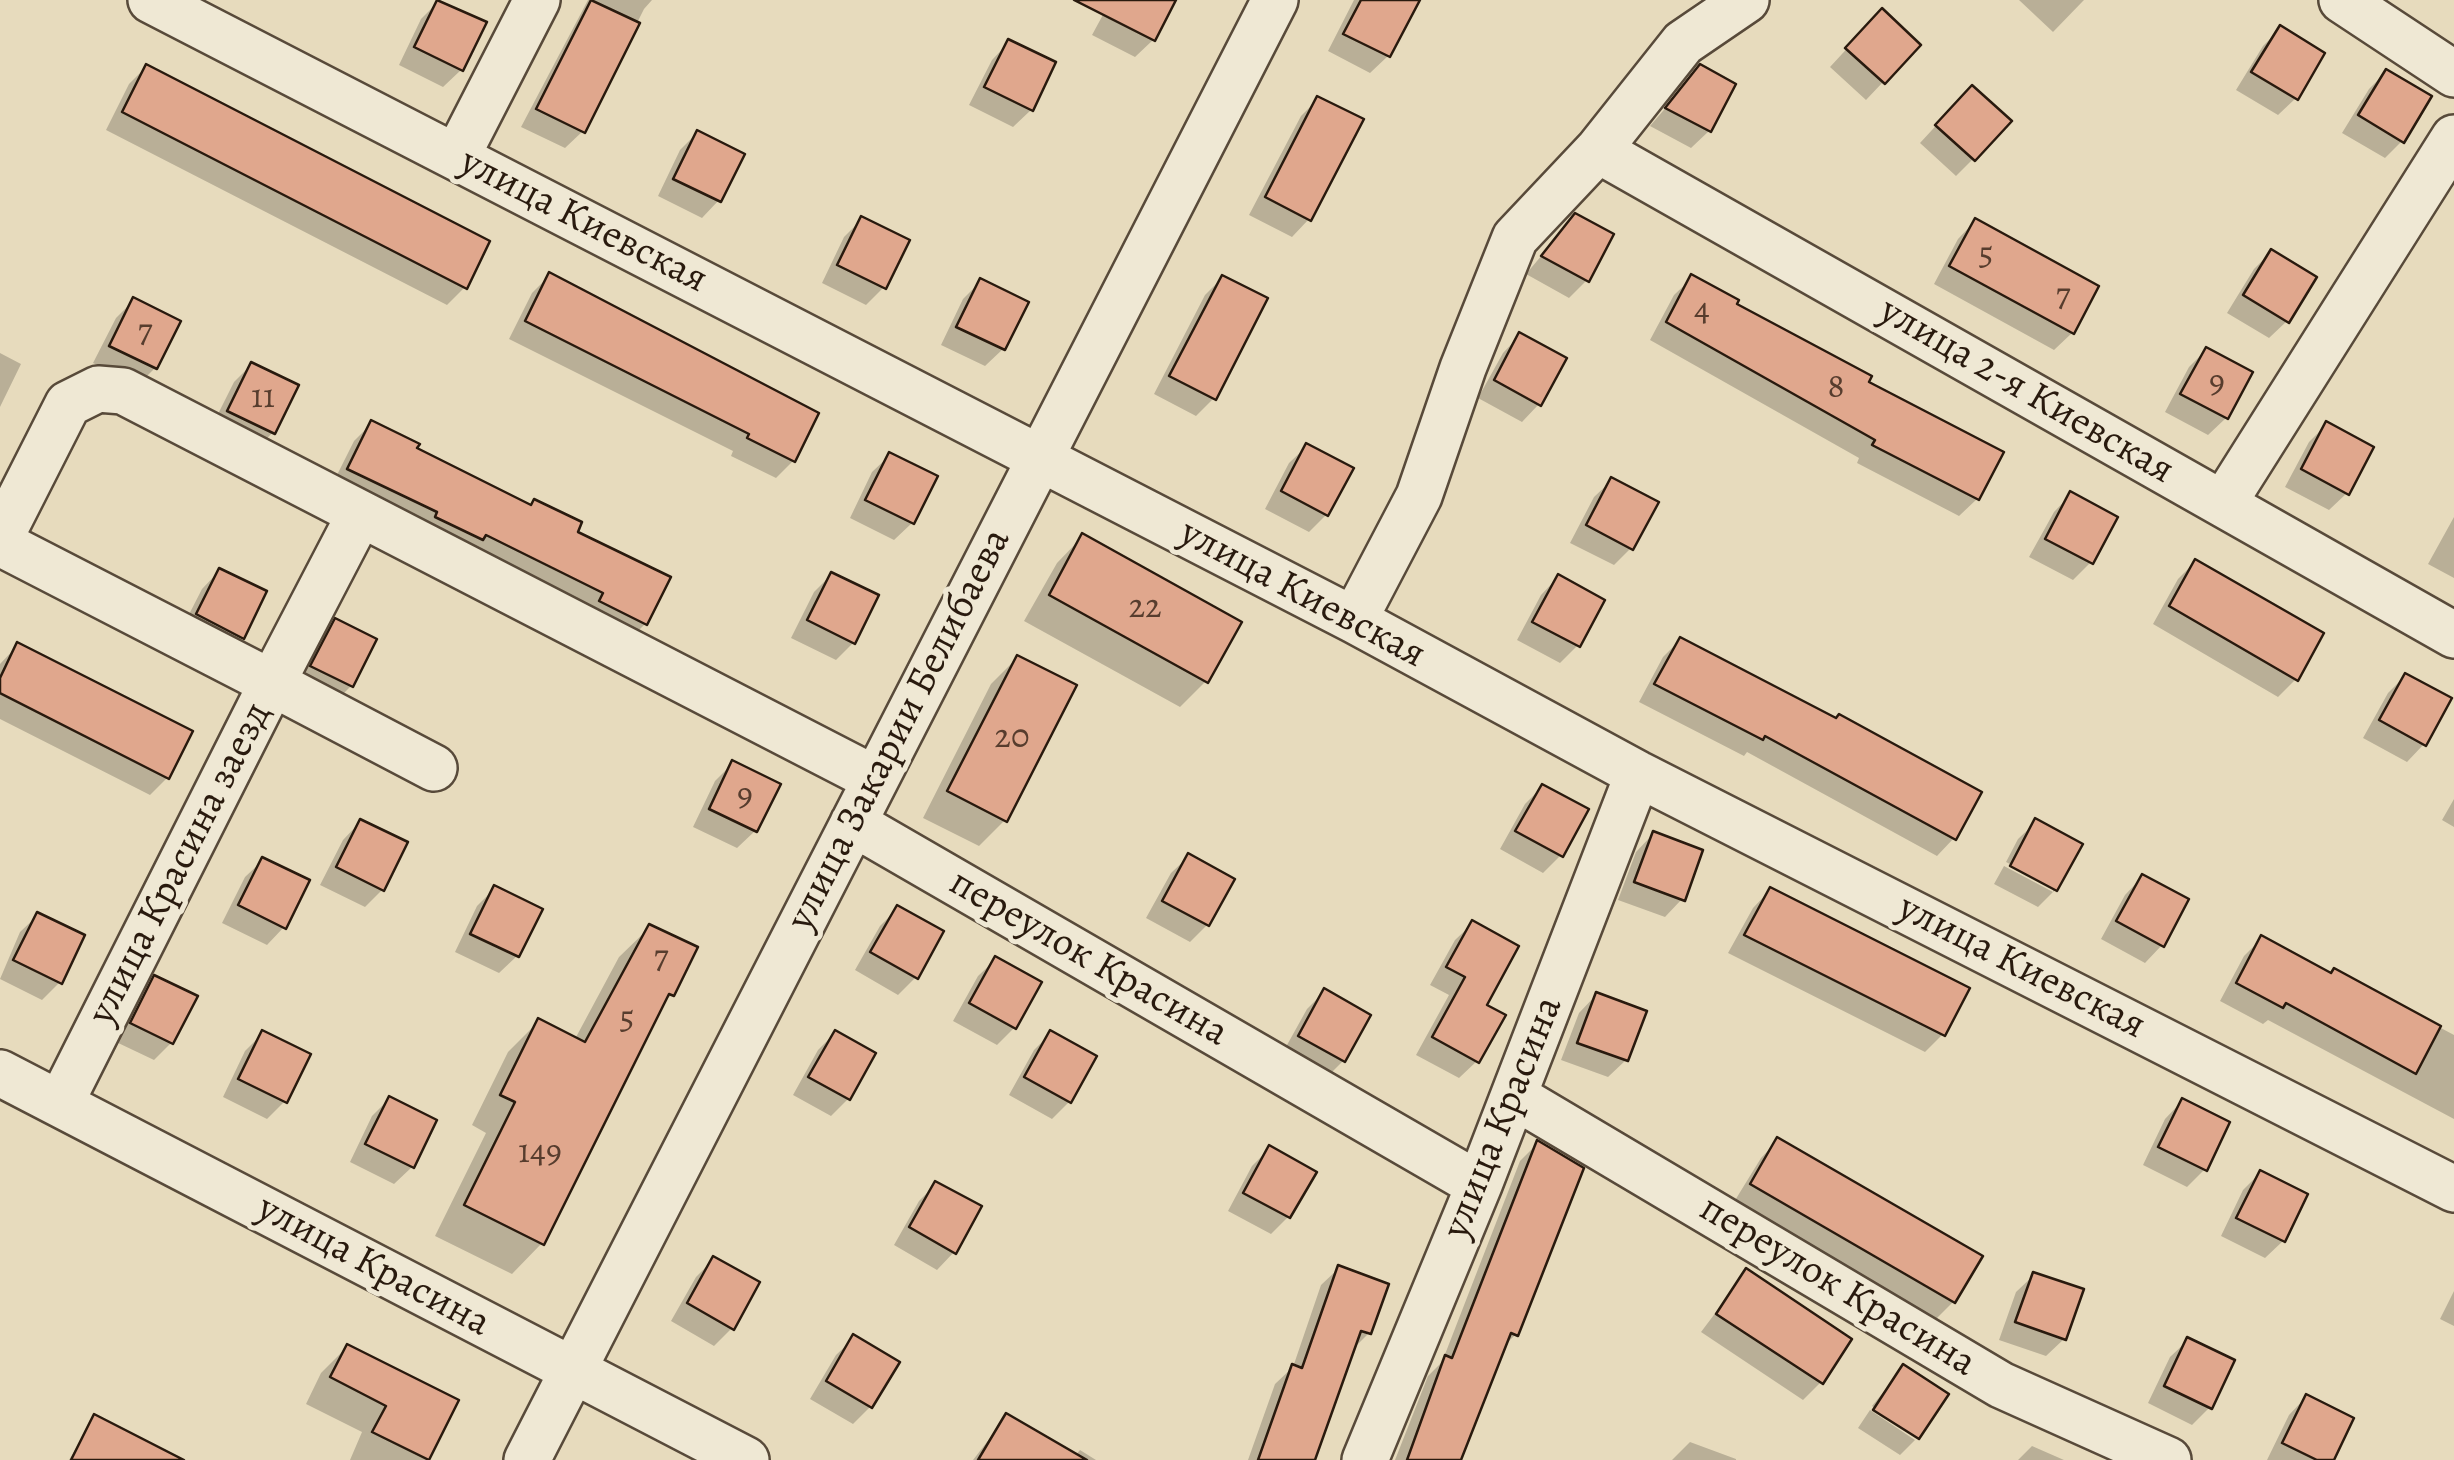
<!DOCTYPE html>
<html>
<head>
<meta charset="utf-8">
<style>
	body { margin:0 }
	canvas { display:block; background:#e7dbbd }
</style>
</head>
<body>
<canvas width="2454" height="1460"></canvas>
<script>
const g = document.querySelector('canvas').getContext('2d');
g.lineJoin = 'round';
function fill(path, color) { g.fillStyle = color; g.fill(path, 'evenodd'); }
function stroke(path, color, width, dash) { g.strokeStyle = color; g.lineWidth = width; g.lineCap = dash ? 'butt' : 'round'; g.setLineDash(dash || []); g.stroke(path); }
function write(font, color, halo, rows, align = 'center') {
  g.font = font + ' Alegreya,serif'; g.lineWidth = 10; g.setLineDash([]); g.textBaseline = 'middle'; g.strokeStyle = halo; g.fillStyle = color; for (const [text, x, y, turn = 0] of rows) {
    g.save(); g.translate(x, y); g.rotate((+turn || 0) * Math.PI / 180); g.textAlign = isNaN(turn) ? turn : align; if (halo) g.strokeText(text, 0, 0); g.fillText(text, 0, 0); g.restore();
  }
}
fill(new Path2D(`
	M588,0H652L644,9L583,131L565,148L521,127Z
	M1111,0H1173L1153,40L1135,57L1092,35Z
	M1354,0H1417L1388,56L1370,73L1328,51Z
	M2019,0H2084L2053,32Z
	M439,1L461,70L443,87L399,65L421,19Z
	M1865,29L1918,45L1866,100L1830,67Z
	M2280,29L2296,98L2278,115L2236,90L2263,46Z
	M1009,42L1031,110L1013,127L969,105L992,60Z
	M146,67L465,287L447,305L106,130L129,84Z
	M1700,68L1709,131L1691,148L1650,126Z
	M2386,72L2402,141L2385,158L2342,133L2369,89Z
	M1318,99L1309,219L1292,237L1249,215L1301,116Z
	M1955,105L1973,159L1956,176L1920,143Z
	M697,133L719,200L702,218L658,196L680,150Z
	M1575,216L1587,280L1569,298L1526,274Z
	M862,219L884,287L866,305L822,283L844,237Z
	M1975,221L2072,333L2054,350L1934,284L1958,239Z
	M2271,252L2287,321L2269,338L2227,313L2254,269Z
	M550,275L793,461L776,478L731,456L733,451L509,339L532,293Z
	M1222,278L1214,398L1196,416L1154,394L1205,295Z
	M1692,278L1733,305L1977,499L1959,516L1857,463L1859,458L1650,340L1674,295Z
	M981,281L1003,349L985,366L941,345L963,299Z
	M134,300L155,368L138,385L93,363L116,318Z
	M1520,335L1539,404L1522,422L1478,398L1503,353Z
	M2206,350L2250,373L2226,418L2208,435L2165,412L2189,367Z
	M0,353L21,364L0,407Z
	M251,365L273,432L256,450L211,428L234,382Z
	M372,423L574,533L645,624L628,641L331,487L354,441Z
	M2327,424L2347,493L2329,510L2285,487L2309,442Z
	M1307,446L1326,515L1309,532L1265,509L1289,463Z
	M890,455L912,523L894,540L850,518L872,472Z
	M1612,480L1631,548L1614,565L1570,543L1594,497Z
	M2071,494L2115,518L2090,563L2073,580L2029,557L2054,512Z
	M2454,517V578L2428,564Z
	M1083,536L1206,681L1180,707L1024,621L1057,563Z
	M2195,562L2296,679L2278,697L2153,624L2178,579Z
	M219,571L242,638L225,655L180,632L202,589Z
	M831,575L853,643L836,660L791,638L814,592Z
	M1558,577L1577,646L1560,663L1517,640L1541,595Z
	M336,621L351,686L334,703L295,684L318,639Z
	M1680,640L1954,838L1937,856L1747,752L1744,756L1639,702L1663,657Z
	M18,645L167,778L150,795L0,719V664Z
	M1017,658L1005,820L979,846L923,818L991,684Z
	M2405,676L2424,744L2407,762L2363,738L2388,693Z
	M733,763L755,831L737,848L693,827L715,781Z
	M1542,787L1561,855L1543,873L1500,849L1525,804Z
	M2454,799V827L2442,820Z
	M360,822L382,890L365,907L320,885L343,840Z
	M2036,822L2055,890L2038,907L1994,884L2004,866L2053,892V886L2006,862L2018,839Z
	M1653,834L1682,899L1665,917L1618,900L1636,852Z
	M1189,856L1207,925L1190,942L1146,918L1171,873Z
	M263,860L284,927L267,945L222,923L245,877Z
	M2142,877L2162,945L2145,963L2101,939L2125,895Z
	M495,888L517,956L499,973L455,952L477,906Z
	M1770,890L1943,1034L1925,1052L1728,953L1753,908Z
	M898,908L916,977L898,995L855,970L880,926Z
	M38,915L60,982L42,1000L0,979L20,932Z
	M1473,923L1483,1006L1477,1061L1459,1078L1416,1055L1449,995L1430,985L1455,940Z
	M650,927L672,994L661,1005L542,1243L512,1274L435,1236L486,1133L472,1125L508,1052L539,1021L575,1039L619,957Z
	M2262,938L2330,975L2334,971L2454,1035V1119L2268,1020L2263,1024L2220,1001L2244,956Z
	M996,959L1014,1028L997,1045L953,1021L978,976Z
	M155,978L171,1043L154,1060L114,1041L137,995Z
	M1325,991L1343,1061L1326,1078L1282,1054L1307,1009Z
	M1596,995L1626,1060L1608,1077L1561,1060L1579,1013Z
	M263,1033L285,1101L267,1119L223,1097L245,1051Z
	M835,1033L848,1099L831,1116L793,1095L818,1050Z
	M1051,1033L1069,1102L1052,1119L1009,1095L1034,1050Z
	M389,1099L412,1167L394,1184L350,1162L372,1116Z
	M2182,1101L2205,1169L2187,1187L2143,1165L2165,1119Z
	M1778,1140L1953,1302L1936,1319L1734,1202L1761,1158Z
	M1538,1143L1516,1334L1503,1347L1459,1460H1395L1428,1376L1442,1362L1520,1161Z
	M1270,1148L1288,1217L1271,1234L1228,1211L1252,1166Z
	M2260,1173L2283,1241L2265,1258L2221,1236L2243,1190Z
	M936,1184L954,1252L937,1270L894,1245L919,1201Z
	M714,1259L732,1328L714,1346L671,1321L696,1277Z
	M1339,1268L1369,1333L1351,1351L1312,1460H1248L1275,1384L1293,1367L1321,1285Z
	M1747,1271L1821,1382L1803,1400L1701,1332Z
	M2034,1275L2064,1339L2046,1356L1999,1340L2016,1292Z
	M2454,1291V1326L2440,1319Z
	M854,1338L870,1407L853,1424L810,1399L836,1355Z
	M2188,1340L2210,1407L2192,1425L2148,1403L2170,1357Z
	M347,1347L456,1401L426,1460H350L362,1432L306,1404L321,1373Z
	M1904,1367L1945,1394L1917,1438L1872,1406Z
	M2306,1397L2331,1460H2267L2289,1415Z
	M1870,1410L1915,1440L1900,1455L1858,1428Z
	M1007,1416L1075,1456L1080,1450L1096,1460H973Z
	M95,1417L178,1460H69Z
	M1690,1442L1736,1459V1460H1672Z
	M2032,1446L2064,1460H2018Z`), '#0003');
const building = new Path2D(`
	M437,0L487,22L463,71L414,47Z
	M591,0L640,23L585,133L536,109Z
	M1074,0H1176L1155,41Z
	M1361,0H1420L1390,57L1343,34Z
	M1882,8L1921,45L1885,84L1845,48Z
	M2280,25L2325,53L2298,100L2251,72Z
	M1008,39L1056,62L1033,111L984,87Z
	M146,64L490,241L467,289L122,112Z
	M1700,64L1736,84L1711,132L1665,108Z
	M2386,69L2432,96L2404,143L2358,115Z
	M1972,85L2012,121L1975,161L1935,125Z
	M1317,96L1364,119L1311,221L1265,197Z
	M697,130L745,154L721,202L673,179Z
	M1575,213L1614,234L1589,282L1541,256Z
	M861,216L910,240L886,289L837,265Z
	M1975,218L2099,286L2074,334L1949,266Z
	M2271,249L2317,277L2289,323L2243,295Z
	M549,272L819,413L795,462L747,438L749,434L525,321Z
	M1691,274L1739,300L1737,304L1872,376L1869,382L2004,452L1979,500L1872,445L1875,440L1666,322Z
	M1222,275L1268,298L1216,400L1169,376Z
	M980,278L1029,302L1005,350L956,327Z
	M133,297L181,321L157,369L109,346Z
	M1519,332L1567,358L1541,406L1494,380Z
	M2206,347L2253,372L2228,419L2180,394Z
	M251,362L299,385L275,434L227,411Z
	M371,420L420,444L417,448L531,505L534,499L582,522L578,532L671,577L647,625L599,601L603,593L486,535L483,540L435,517L437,512L347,469Z
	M2326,421L2374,447L2349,495L2301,469Z
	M1306,443L1354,468L1328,516L1281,491Z
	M889,452L938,476L914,524L865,500Z
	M1611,477L1659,502L1633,550L1586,525Z
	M2070,491L2118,517L2093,564L2045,539Z
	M1082,533L1242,622L1208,683L1049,595Z
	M2195,559L2324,633L2298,681L2169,606Z
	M219,568L267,591L244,639L196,614Z
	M831,572L879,595L855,644L807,620Z
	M1558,574L1605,600L1580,647L1532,622Z
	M335,618L377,639L353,687L310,666Z
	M1680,637L1836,718L1839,714L1982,792L1956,840L1765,736L1763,740L1654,684Z
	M17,642L193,731L169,779L0,693V678Z
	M1017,655L1077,685L1007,822L947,791Z
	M2405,673L2452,698L2426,746L2379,720Z
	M732,760L781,784L757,832L709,809Z
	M1542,784L1589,809L1563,857L1515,831Z
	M2035,818L2083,844L2057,891L2010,866Z
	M360,819L408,842L384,891L336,867Z
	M1653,831L1703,850L1685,901L1634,882Z
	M1188,853L1235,879L1209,926L1162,901Z
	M262,857L310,880L286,929L238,905Z
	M2142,874L2189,899L2164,947L2116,921Z
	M494,885L543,909L519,957L470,934Z
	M1770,887L1970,988L1945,1036L1744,935Z
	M897,905L944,931L918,979L870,952Z
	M37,912L85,935L62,984L13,960Z
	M1472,920L1519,946L1487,1005L1506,1015L1479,1063L1432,1037L1465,977L1446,967Z
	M649,924L698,947L674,996L669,994L544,1245L464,1205L515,1102L500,1095L538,1018L585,1042Z
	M2261,935L2331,973L2334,968L2441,1026L2416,1074L2286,1003L2283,1008L2236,983Z
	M995,956L1042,982L1016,1029L969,1003Z
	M154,975L198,996L173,1044L130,1023Z
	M1324,988L1371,1015L1345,1062L1298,1036Z
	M1596,992L1647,1011L1628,1061L1577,1043Z
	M262,1030L311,1054L287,1103L238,1079Z
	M835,1030L876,1053L850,1100L808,1077Z
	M1050,1030L1097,1056L1071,1103L1024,1077Z
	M389,1096L437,1120L414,1168L365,1144Z
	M2182,1098L2230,1122L2207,1171L2158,1147Z
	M1777,1137L1983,1256L1955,1303L1750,1184Z
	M1537,1140L1584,1168L1518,1336L1511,1333L1461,1460H1407L1445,1355L1452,1358Z
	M1269,1145L1317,1172L1290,1218L1243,1193Z
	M2260,1170L2308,1194L2285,1242L2236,1218Z
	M935,1181L982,1206L956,1254L909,1227Z
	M713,1256L760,1282L734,1330L687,1303Z
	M1338,1265L1389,1284L1371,1334L1361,1331L1315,1460H1258L1292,1364L1302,1368Z
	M1746,1268L1852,1339L1823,1384L1716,1314Z
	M2033,1272L2084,1289L2066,1340L2015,1322Z
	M853,1334L900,1362L872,1408L826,1381Z
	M2187,1337L2235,1360L2212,1409L2164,1386Z
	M347,1344L459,1400L429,1460L372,1432L386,1406L330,1377Z
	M1903,1364L1949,1394L1919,1439L1873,1410Z
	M2306,1394L2354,1418L2334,1460H2317L2282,1443Z
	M1006,1413L1087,1460H978Z
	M94,1414L184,1460H71Z`);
fill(building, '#e0a78d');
stroke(building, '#291a0e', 2.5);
const minor = new Path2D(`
	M151,0L1354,620L1638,774L2454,1189
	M2342,0L2454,74
	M1598,150L2454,635
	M457,156L537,0
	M2223,504L2454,138
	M360,514L272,683L434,768
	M0,538L68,404L98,389L123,391L875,779
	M0,543L272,683L60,1104
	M1354,620L1419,496L1463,368L1515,238L1598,150L1683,43L1746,0
	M853,823L1479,1185
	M0,1073L746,1460
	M1514,1096L2001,1385L2168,1460
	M527,1460L1275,0
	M1365,1460L1479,1185L1638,774`);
stroke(minor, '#584a3a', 50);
stroke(minor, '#efe8d4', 45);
write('35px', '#573d2e', null, [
	["5",1986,255],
	["7",2063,297],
	["4",1702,311],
	["7",145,333],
	["9",2217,383],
	["8",1836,388],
	["11",263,398],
	["22",1145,608],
	["20",1012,738],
	["9",745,796],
	["7",661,959],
	["5",627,1019],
	["149",540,1153]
]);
write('40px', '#291a0e', '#efe8d4', [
	["улица Киевская",583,222,27],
	["улица 2-я Киевская",2026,392,30],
	["улица Киевская",1302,595,28],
	["улица Закарии Белибаева",900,730,-63],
	["улица Красина заезд",181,864,-63],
	["переулок Красина",1088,959,30],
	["улица Киевская",2021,968,27],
	["улица Красина",1504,1118,-68],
	["улица Красина",373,1267,28],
	["переулок Красина",1837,1287,31]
]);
</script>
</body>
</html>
